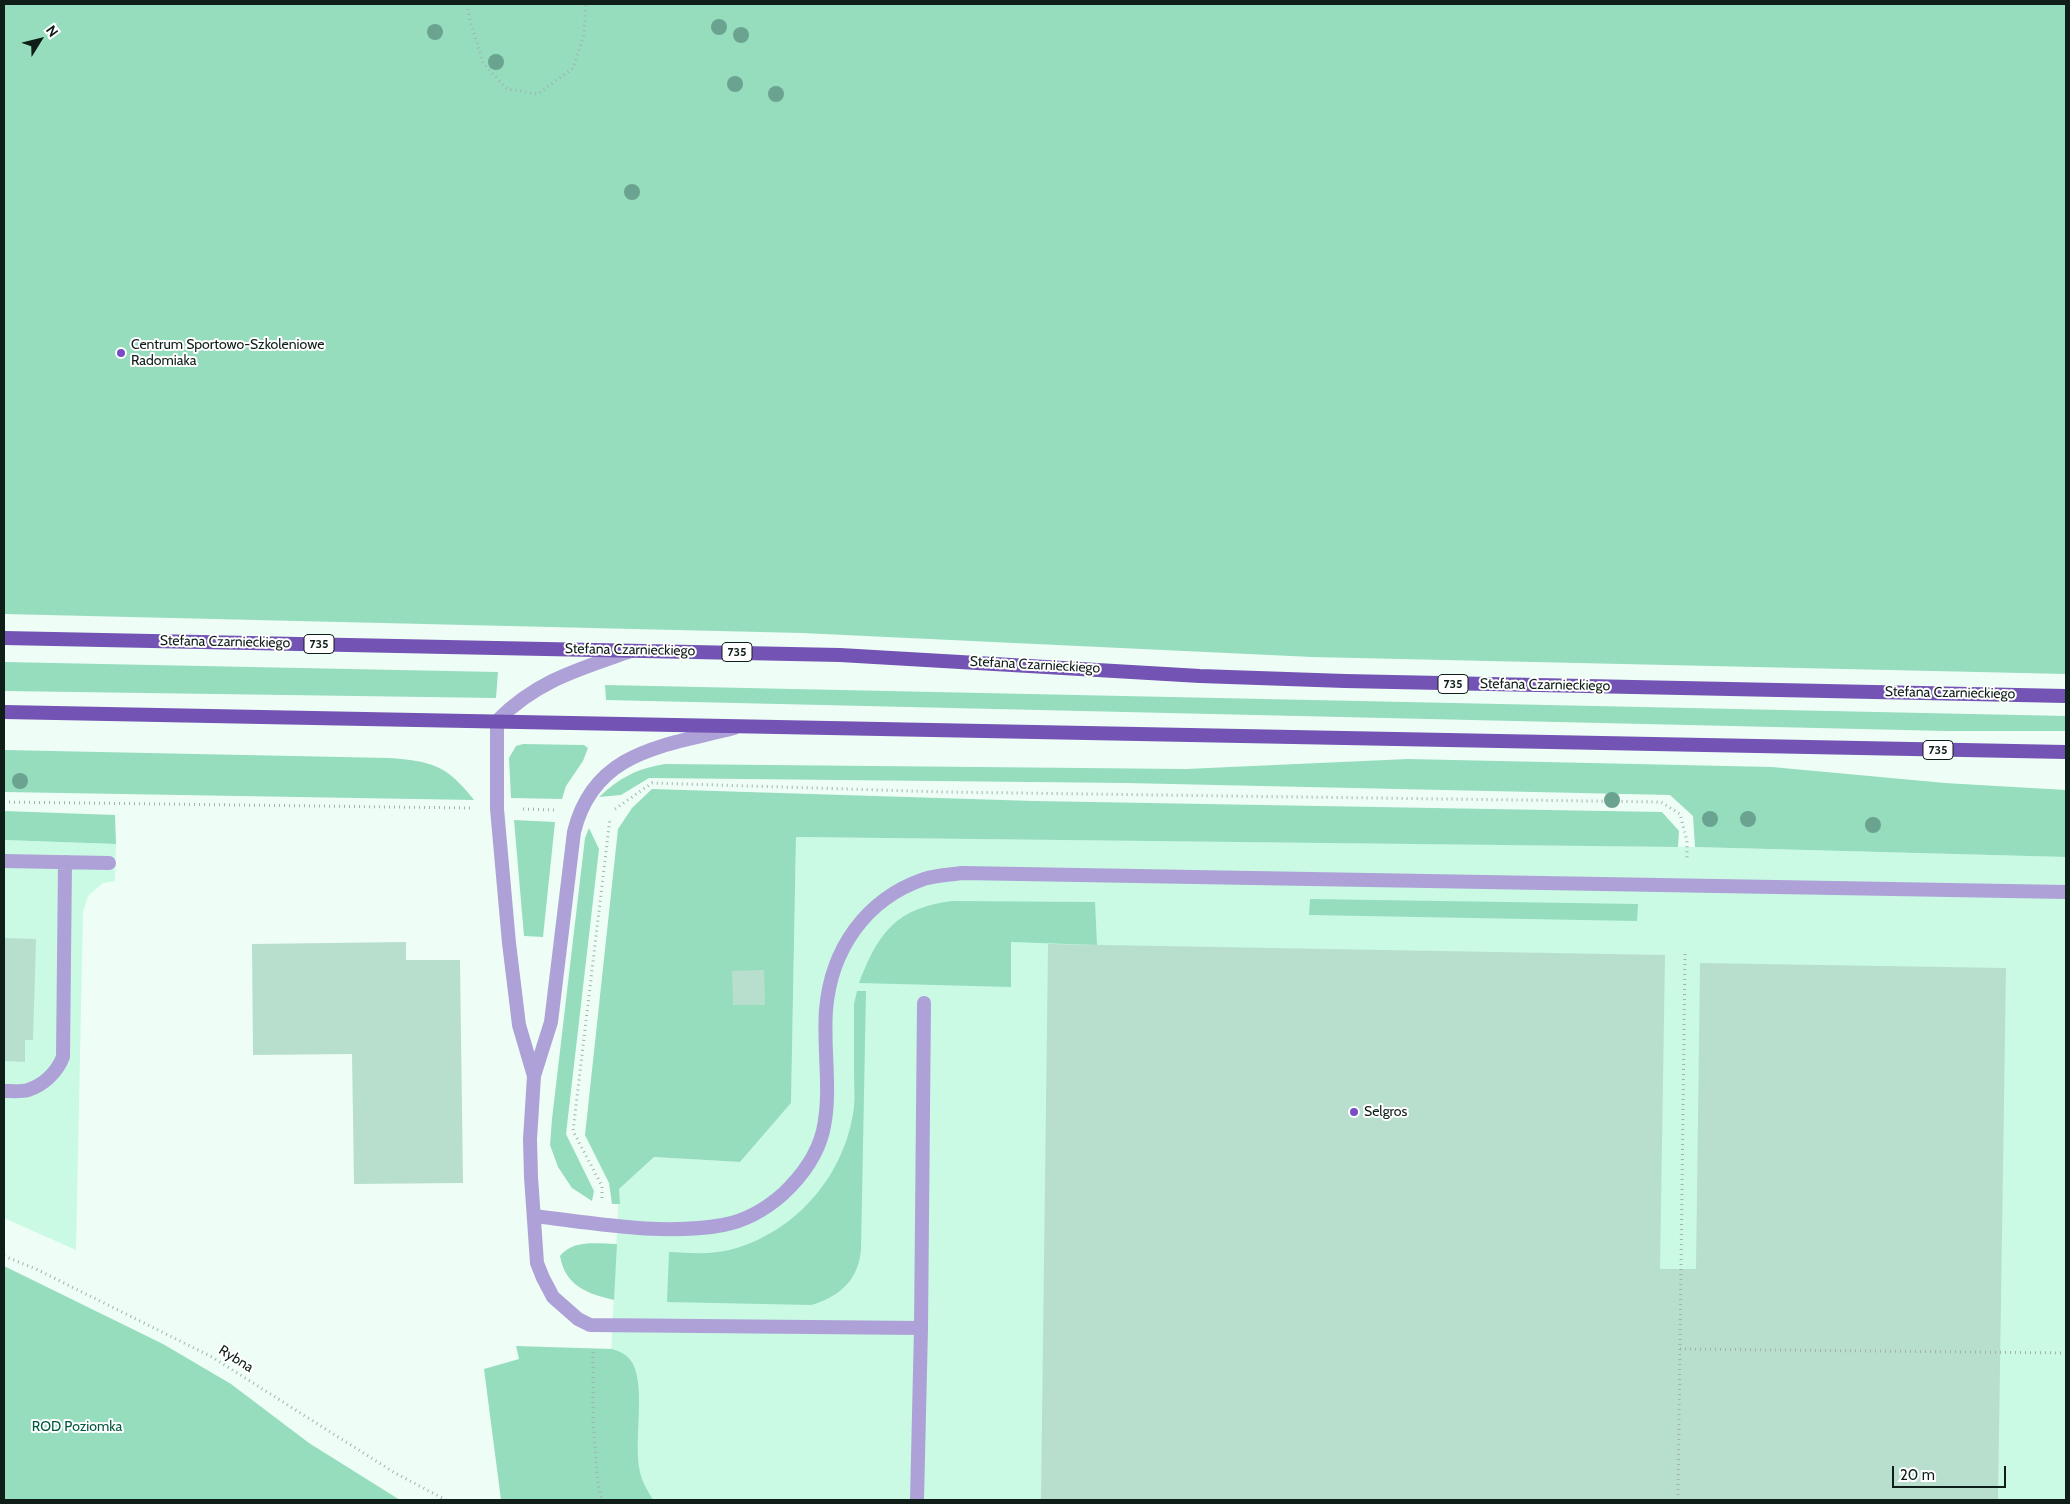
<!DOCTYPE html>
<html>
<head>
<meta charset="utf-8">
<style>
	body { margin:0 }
	#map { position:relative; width:2070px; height:1504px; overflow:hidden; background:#eefef6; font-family:Cabin,sans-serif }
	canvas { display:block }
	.frame { position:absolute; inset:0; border:5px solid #0f1e18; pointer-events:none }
	.north { position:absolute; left:15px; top:15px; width:50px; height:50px; -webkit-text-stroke:4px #fff; paint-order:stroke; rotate:54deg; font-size:14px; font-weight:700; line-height:20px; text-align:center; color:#0f1e18 }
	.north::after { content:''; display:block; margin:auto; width:18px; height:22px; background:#0f1e18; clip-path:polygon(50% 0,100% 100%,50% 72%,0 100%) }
	.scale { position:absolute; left:1892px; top:1466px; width:114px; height:22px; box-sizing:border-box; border:2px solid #0f1e18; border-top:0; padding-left:6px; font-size:15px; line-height:18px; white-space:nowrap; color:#0f1e18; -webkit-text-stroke:4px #fff; paint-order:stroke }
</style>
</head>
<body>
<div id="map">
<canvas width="2070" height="1504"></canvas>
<div class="frame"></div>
<div class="north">N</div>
<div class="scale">20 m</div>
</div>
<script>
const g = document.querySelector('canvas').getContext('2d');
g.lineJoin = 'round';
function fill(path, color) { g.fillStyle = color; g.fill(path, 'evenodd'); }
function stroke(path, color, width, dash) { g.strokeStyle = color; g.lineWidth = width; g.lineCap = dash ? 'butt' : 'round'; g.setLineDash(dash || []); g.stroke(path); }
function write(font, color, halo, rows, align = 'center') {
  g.font = font + ' Cabin,sans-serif'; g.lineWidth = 4; g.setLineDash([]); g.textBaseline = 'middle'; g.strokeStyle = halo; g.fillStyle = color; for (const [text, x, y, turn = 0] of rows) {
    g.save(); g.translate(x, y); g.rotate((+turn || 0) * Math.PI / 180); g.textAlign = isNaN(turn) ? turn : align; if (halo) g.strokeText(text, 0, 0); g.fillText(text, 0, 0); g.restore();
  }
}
fill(new Path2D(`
	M796,837L1695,847L2066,857V1500H608L611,1356L619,1189L654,1157L740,1162L791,1103Z
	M4,840L116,844L115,881L103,883L88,896L83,912L76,1250L4,1218Z`), '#cafae4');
fill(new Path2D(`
	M4,4H2066V674L1312,657L802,633L4,614Z
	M4,662L498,672L496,698L4,691Z
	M605,685L2066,716V731H1947L606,700Z
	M523,744L584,745L588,748L583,761L566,786L562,799L511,798L509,758L516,746Z
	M4,750L389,758C431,761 447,765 474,800L4,792Z
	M1408,759L1772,767L1945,783L2066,790V857L1695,847L1693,816L1670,795L1126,783L649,778L621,795L599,797C621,777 636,769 665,764L1186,769Z
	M652,789L1034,801L1662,812L1679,831L1678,847L796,837L791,1103L740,1162L654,1157L619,1189L620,1204H612L609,1183L585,1135L618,829L632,808Z
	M4,811L115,815L116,844L4,840Z
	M514,820L555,822L543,937L524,936Z
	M589,828L599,849L566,1134L594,1191L592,1201L572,1188L558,1167L550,1145L552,1119L585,838Z
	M1310,899L1638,904L1637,921L1309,915Z
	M952,901L1095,902L1097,945L1011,942V987L859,983C878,933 896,908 952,901Z
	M857,991H866L861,1249C859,1279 840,1297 811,1305L667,1302L669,1252C691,1253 712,1255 733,1249C798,1231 846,1173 854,1107C855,1096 854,1084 854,1073C854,1050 854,1027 854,1004Z
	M617,1244L614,1300C588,1294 565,1286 560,1256C574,1239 597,1244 617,1244Z
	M4,1266L163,1344L231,1384L309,1443L400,1500H4Z
	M516,1346L612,1349C620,1351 629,1356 633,1364C646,1391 633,1442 640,1472C642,1482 648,1491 653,1500H501L484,1369L519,1359Z`), '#96ddbe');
fill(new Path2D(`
	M4,938L36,939L33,1040H25V1062L4,1061Z
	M406,942V960H460L463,1183L354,1184L352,1054L253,1055L252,944Z
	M1048,944L1665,955L1660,1269H1696L1700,963L2006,968L1998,1500H1041Z
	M764,970L765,1005H733L732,971Z`), '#b8dfcd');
stroke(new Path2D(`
	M467,4L470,20L483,63L507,89L538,94L573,68L584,35L586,4
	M4,802L471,808
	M523,809L554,810
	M615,809L652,783L945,792L1661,802L1680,814L1687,841V858
	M602,1198V1186L573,1131L610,818
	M4,1256L36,1269L212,1357L395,1473L446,1500
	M1680,1349L2066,1353
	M593,1352V1422L598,1484L602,1500
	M1678,1500L1685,954`), '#a3b3ac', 3, [1, 4]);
stroke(new Path2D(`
	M734,728C665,746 594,750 574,832L551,1022L534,1076L530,1139L531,1177L537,1263L543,1278L553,1297L578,1319L590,1325L921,1328L917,1500
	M4,861L109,863
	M534,1076L519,1025L509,943L497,809V721C536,681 579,669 631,651
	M4,1091C11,1091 21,1092 28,1090C44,1085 57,1072 63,1057L65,862
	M534,1216C594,1223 663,1236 723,1225C745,1221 766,1209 783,1194C801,1177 817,1156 823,1131C832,1092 823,1050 826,1010C831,949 866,899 924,879C936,875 949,875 962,873L2066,892
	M921,1328L924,1003`), '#aea1d7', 14);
stroke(new Path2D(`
	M4,638L840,655L1200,676L1345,681L2066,696
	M4,712L2066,752`), '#7353b3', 14);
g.fillStyle = '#6ba391';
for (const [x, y] of [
	[719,27],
	[435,32],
	[741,35],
	[496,62],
	[735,84],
	[776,94],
	[632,192],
	[20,781],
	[1612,800],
	[1710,819],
	[1748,819],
	[1873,825]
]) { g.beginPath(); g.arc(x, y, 8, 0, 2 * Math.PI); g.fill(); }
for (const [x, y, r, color] of [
	[121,353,5,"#774cc5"],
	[1354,1112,5,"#774cc5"]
]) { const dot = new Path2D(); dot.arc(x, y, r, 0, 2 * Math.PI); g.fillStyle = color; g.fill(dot); stroke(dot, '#fff', 2); }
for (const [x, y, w] of [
	[319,644,30],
	[737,652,30],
	[1453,684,30],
	[1938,750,30]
]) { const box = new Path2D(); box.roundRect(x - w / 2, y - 9.5, w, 19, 4); g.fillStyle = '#fff'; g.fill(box); stroke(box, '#0f1e18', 1); }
write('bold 12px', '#0f1e18', null, [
	["735",319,644],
	["735",737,652],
	["735",1453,684],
	["735",1938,750]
]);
write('14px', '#0f1e18', '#fff', [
	["Centrum Sportowo-Szkoleniowe",131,345],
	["Radomiaka",131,361],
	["Selgros",1364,1112]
], 'left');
write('14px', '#0f1e18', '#fff', [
	["Stefana Czarnieckiego",225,642,1],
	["Stefana Czarnieckiego",630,650,1],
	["Stefana Czarnieckiego",1035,665,3],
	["Stefana Czarnieckiego",1545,685,1],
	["Stefana Czarnieckiego",1950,693,1],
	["Rybna",236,1359,32]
]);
write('14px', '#00583e', '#fff', [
	["ROD Poziomka",77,1427]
]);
</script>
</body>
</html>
